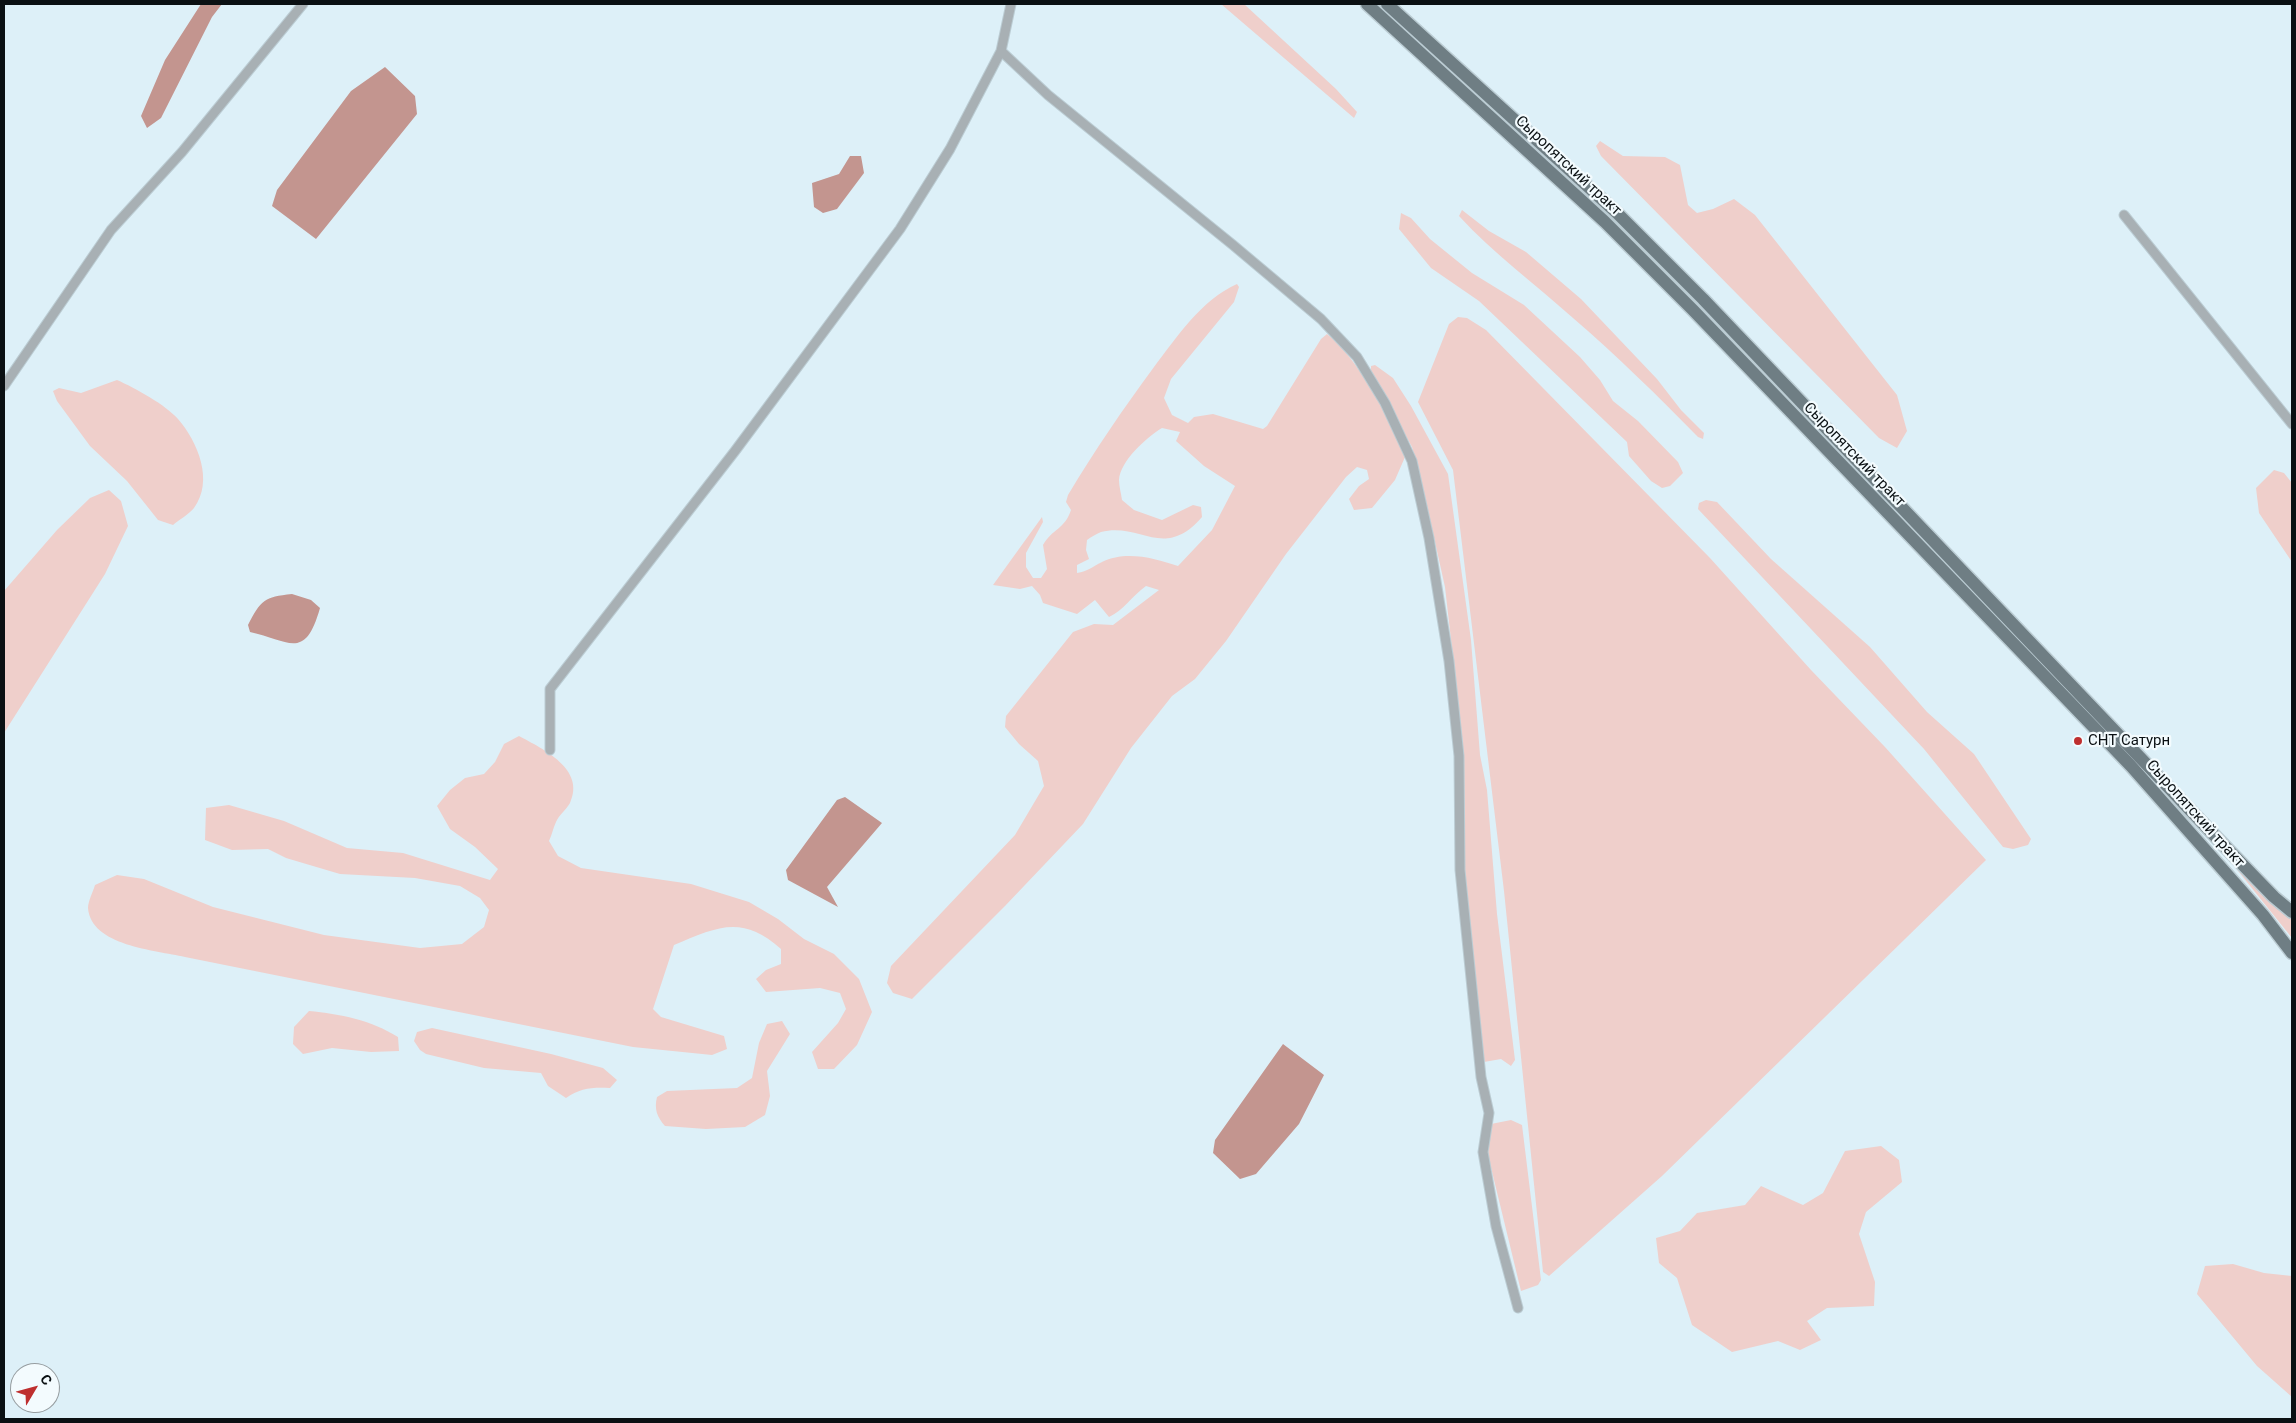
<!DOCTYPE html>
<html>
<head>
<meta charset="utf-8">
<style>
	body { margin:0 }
	#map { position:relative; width:2296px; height:1423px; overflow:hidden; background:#ddf0f8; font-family:Roboto,sans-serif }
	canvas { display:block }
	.frame { position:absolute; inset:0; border:5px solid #0a1013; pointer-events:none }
	.north { position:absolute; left:10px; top:1363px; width:50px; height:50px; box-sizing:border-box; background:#f3fbfe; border:1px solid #969da0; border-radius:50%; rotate:53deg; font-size:14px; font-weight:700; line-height:20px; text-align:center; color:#0a1013 }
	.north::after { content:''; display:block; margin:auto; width:18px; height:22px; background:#be2f2f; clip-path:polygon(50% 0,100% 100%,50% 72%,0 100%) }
</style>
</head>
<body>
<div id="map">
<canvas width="2296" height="1423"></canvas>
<div class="frame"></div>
<div class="north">С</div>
</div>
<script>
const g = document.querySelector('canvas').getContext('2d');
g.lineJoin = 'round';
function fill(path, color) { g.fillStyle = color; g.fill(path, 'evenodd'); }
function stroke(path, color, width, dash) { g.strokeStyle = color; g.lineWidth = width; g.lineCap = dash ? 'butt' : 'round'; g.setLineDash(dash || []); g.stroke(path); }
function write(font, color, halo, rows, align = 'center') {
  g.font = font + ' Roboto,sans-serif'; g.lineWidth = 4.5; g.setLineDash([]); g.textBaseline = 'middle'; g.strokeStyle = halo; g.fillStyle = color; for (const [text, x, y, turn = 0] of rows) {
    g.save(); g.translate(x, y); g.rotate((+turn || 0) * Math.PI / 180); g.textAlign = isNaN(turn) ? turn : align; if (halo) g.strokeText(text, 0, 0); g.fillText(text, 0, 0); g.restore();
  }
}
fill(new Path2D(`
	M1221,4H1244L1336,89L1357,112L1354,118Z
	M1600,141L1623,156L1665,157L1680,165L1688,205L1697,213L1713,209L1734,199L1755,215L1897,395L1907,431L1897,448L1879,438L1601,156L1596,146Z
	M1462,210L1489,231L1526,252L1581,299L1657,379L1681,410L1704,433L1703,439L1698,437C1658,396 1617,356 1573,318C1535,284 1494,254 1459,216Z
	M1401,213L1411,218L1430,239L1472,273L1524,305L1580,357L1600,380L1613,401L1638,421L1678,462L1683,473L1670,486L1662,488L1651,481L1629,456L1627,442L1479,301L1431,268L1399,229Z
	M1237,284L1239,287L1234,302L1171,379L1164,398L1172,415L1188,423L1194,417L1213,414L1263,429L1267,426L1321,339L1327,334C1357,357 1392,421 1405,457L1395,480L1372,508L1354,510L1349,499L1359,486L1369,479L1367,470L1357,467L1346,477L1286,554L1226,641L1195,679L1172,696L1131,748L1083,824L1005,906L912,999L893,993L887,983L891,966L1015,835L1044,786L1038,761L1019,744L1005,727L1006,716L1073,632L1094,624L1113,625L1159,590L1146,586C1132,596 1123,611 1109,617L1095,600L1077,614L1043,603L1040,595L1032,586L1020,589L993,585L1042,517L1043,522L1026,553V567L1033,578H1041L1047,569L1043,545C1052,529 1065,529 1071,510L1066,502L1068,495C1095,450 1123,409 1154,367C1177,337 1201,300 1237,284ZM1162,428L1180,432L1176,441L1204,466L1235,486L1212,530L1178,566C1155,558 1125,550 1102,562C1092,567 1088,571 1077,573V565L1089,559L1086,550L1087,540C1091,537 1096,534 1101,532C1141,522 1164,561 1202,517L1201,507L1193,505L1162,520L1134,510L1122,500C1121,493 1119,486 1119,480C1120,461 1147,437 1162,428Z
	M1458,317L1467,318L1486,330L1710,558L1811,670L1885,747L1986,860L1662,1176L1549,1276L1543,1272L1504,891L1453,470L1418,402L1449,324Z
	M1375,365L1393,378L1411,406L1448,474L1471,640L1480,755L1487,790L1497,914L1515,1060L1511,1066L1501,1059L1484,1062L1464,870L1463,745L1445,587L1421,479L1412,447L1371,373V366Z
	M117,380C135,388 166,405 178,419C198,442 214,481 194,508C189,514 179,520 173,525L158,520L127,481L90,446L57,401L53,391L59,388L81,393Z
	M2274,470L2284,473L2292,483V562L2259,513L2256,488Z
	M109,490L121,501L128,526L105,574L4,733V591L57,530L90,498Z
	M1706,500L1717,502L1771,559L1870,647L1927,712L1974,754L2031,839L2028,845L2013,849L2003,847L1924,749L1698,509L1699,503Z
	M519,736C543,749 586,769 570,803C566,810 559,815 556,822C553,828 552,835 549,841L558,856L581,868L691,884L749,902L778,919L804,939L834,954L859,979L872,1012L857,1045L834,1069H818L812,1052L838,1023L846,1009L840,993L820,988L766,992L756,979L766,970L781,964V949C742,914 717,927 674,945L653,1009L661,1017L724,1036L727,1049L712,1055L633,1047L185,957C155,950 91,946 88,908C88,901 93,892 95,885L117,875L144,879L213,907L324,935L420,948L462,944L484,927L489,910L480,898L460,886L415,878L340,874L286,858L268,849L232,850L205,840L206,808L229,805L284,821L347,848L403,853L490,880L498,869L475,847L450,829L437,806L450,790L465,778L484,774L495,762L504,744Z
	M2222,851L2292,918V938Z
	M309,1011C340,1014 371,1020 398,1037L399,1051L371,1052L332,1048L303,1054L293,1044L294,1027Z
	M782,1021L790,1034L767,1071L770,1096L765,1115L745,1127L706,1129L665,1126C657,1117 654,1109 657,1097L667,1091L737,1088L752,1078L759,1043L767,1024Z
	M432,1028L551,1054L603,1068L617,1080L610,1088C593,1087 580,1088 566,1098L548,1086L541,1073L484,1068L426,1054L420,1050L414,1041L417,1032Z
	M1511,1120L1522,1125L1541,1280L1538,1285L1521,1291L1487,1151L1491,1124Z
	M1881,1146L1899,1160L1902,1182L1866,1212L1859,1234L1875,1282L1874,1306L1827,1308L1807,1321L1821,1340L1800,1350L1778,1341L1732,1352L1692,1325L1677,1278L1659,1263L1656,1238L1680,1231L1697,1213L1745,1205L1761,1186L1803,1205L1823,1193L1845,1151Z
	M2233,1264L2264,1273L2292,1276V1397L2257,1366L2197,1294L2205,1266Z`), '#efcfcb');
fill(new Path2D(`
	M201,4H222L212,17L161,118L147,128L141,116L165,60Z
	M385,67L415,96L417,114L316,239L272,206L277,190L351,91Z
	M850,156H861L864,173L837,209L823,213L814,207L812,183L839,174Z
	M292,594L311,600L320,608C305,661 290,641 250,632L248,625C261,600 264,597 292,594Z
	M845,797L882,823L827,887L838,907L788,880L786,870L837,800Z
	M1283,1044L1324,1075L1299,1124L1256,1174L1240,1179L1213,1153L1215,1140Z`), '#c3958f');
const street = new Path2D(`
	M1001,51L1048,95L1233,245L1321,319L1357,357L1385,403L1412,461L1429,538L1449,661L1459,756L1460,870L1481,1077L1489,1113L1483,1152L1496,1226L1518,1308
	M2124,215L2292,424
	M4,386L111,230L182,152L303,4
	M550,750V689L735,451L900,229L950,149L1001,51L1011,4`);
const primary = new Path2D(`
	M1367,4L1605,222L1693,310L2131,766L2263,915L2292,953
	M1387,4L1617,213L1703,299L2212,833L2274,897L2292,912`);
stroke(street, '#bbccd3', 11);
stroke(primary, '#bbccd3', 15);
stroke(street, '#a8b0b4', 9);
stroke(primary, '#6f7e84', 12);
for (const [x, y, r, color] of [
	[2078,741,5,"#be2f2f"]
]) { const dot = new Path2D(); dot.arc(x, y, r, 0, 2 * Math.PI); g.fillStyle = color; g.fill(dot); stroke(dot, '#f3fbfe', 2); }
write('15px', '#0a1013', '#f3fbfe', [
	["Сыропятский тракт",1568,166,43],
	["Сыропятский тракт",1854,455,46],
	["Сыропятский тракт",2195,814,48]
]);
write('15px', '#0a1013', '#f3fbfe', [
	["СНТ Сатурн",2088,741]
], 'left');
</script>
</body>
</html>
